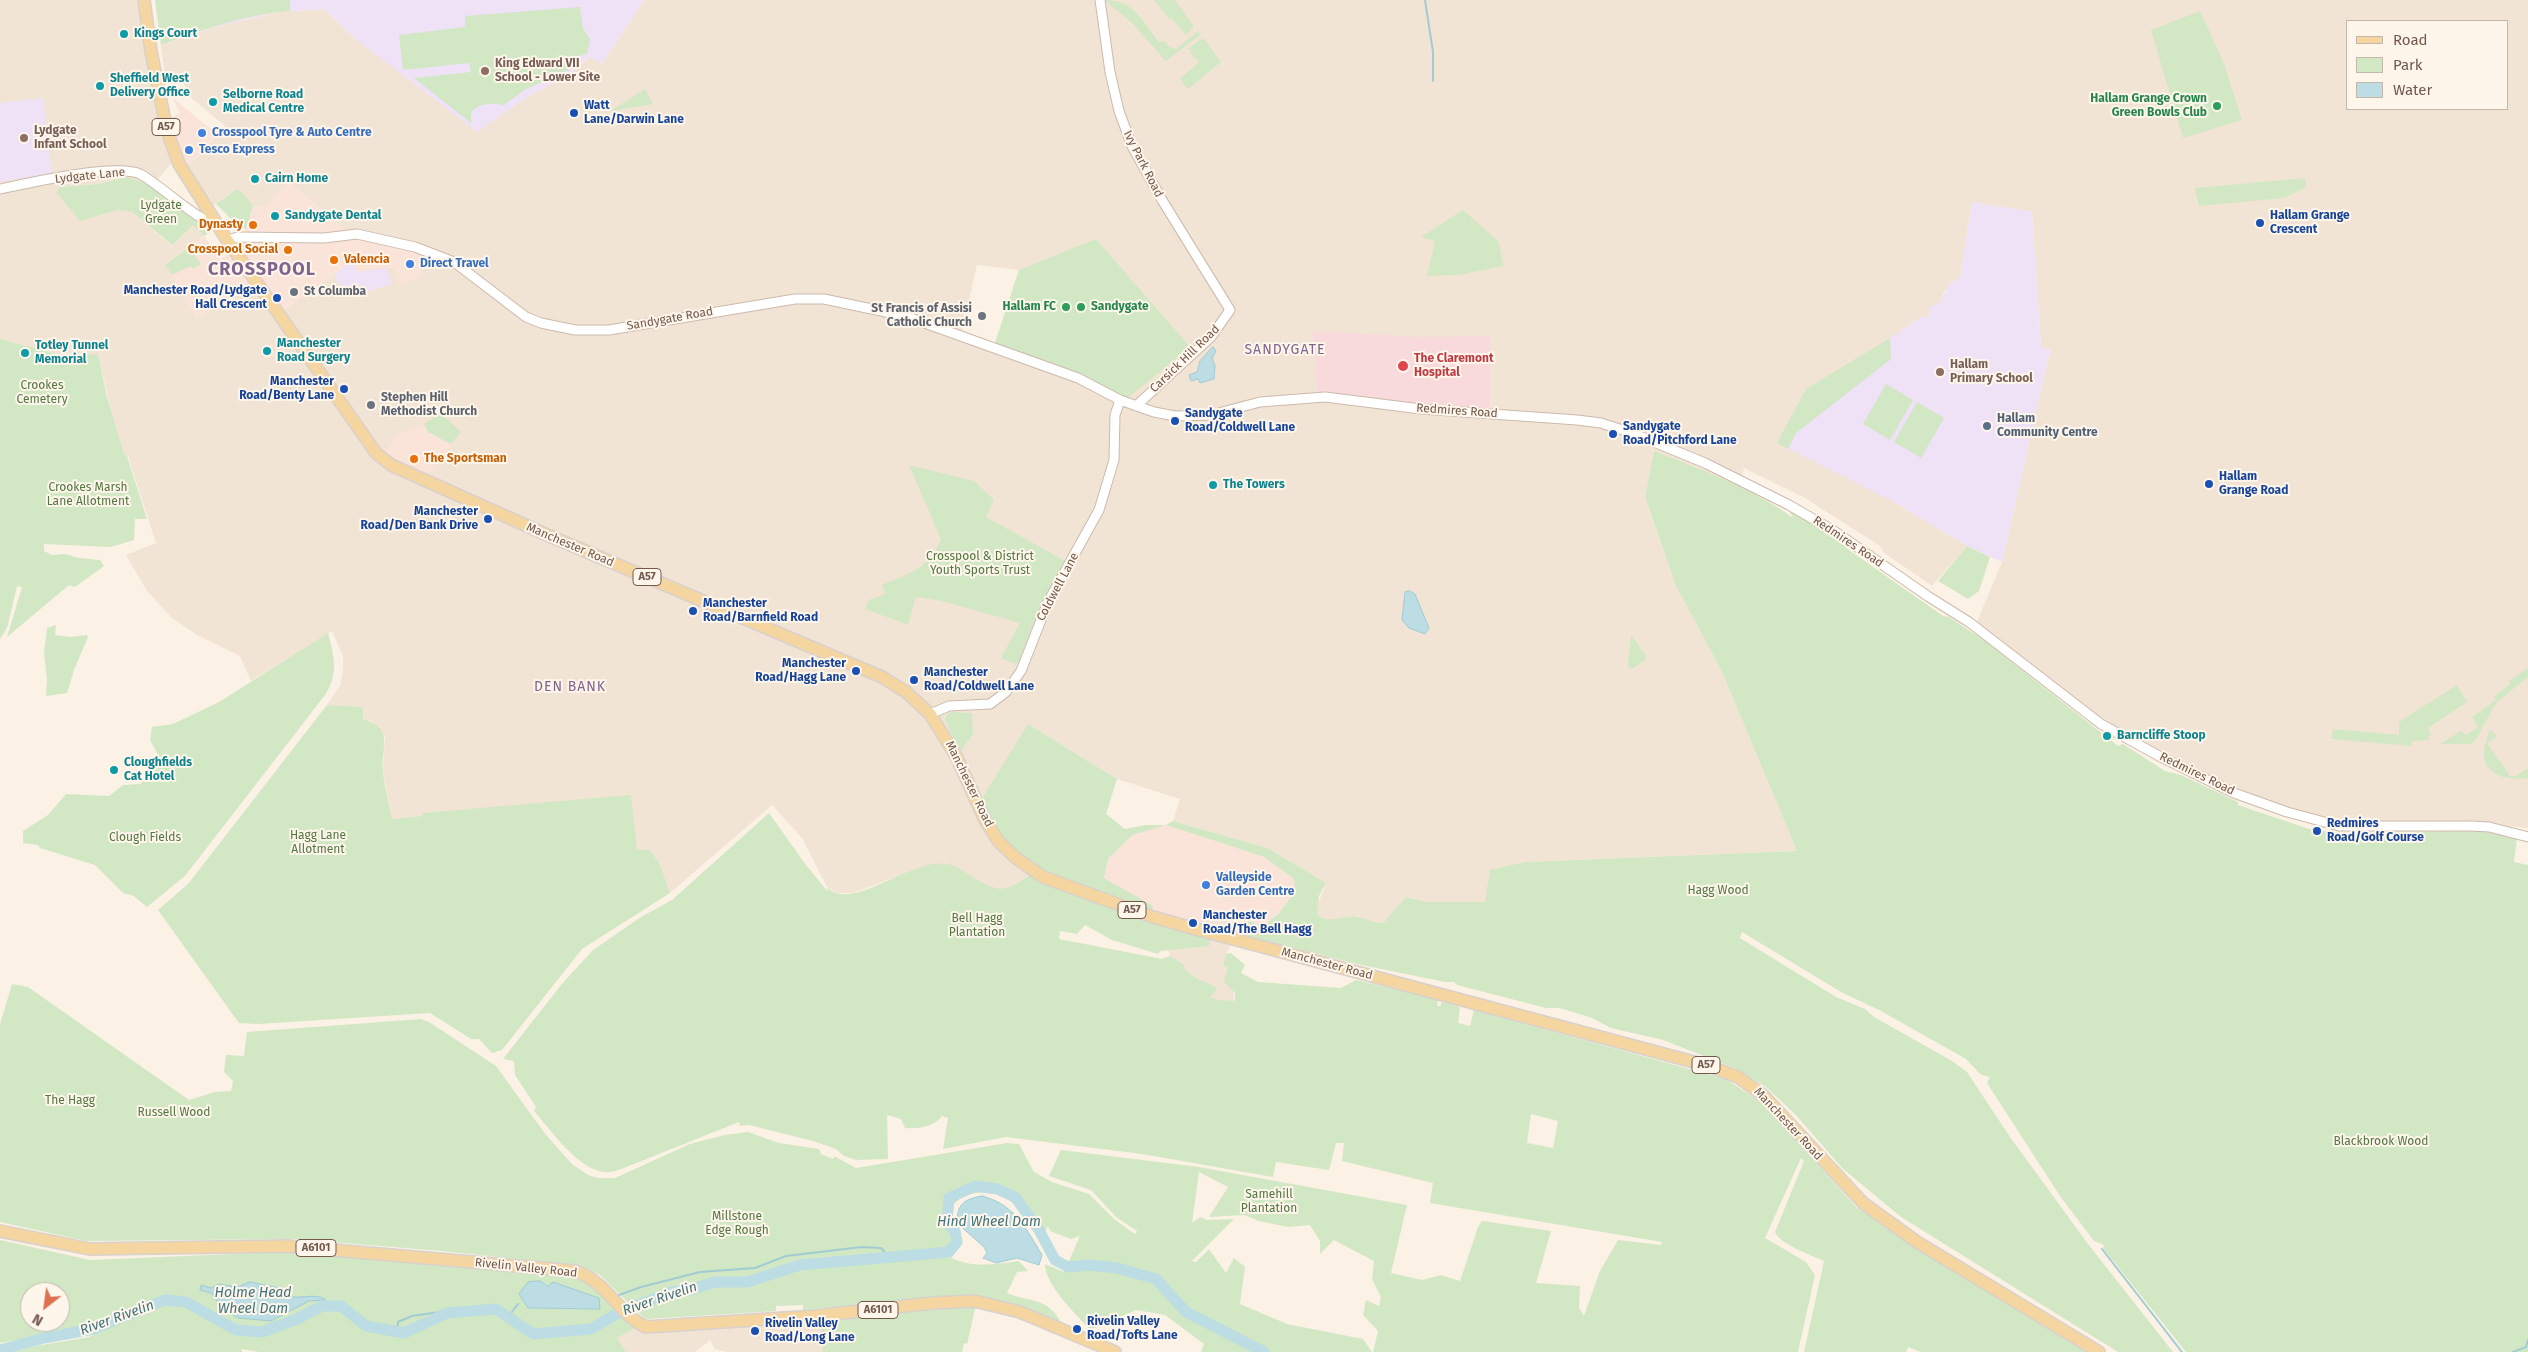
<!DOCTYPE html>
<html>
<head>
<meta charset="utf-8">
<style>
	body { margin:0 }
	#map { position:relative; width:2528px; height:1352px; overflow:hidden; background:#fbf2e5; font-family:"Fira Sans",sans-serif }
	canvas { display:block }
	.legend { position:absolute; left:2346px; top:20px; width:162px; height:90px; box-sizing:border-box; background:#fef6eb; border:1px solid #c6b7ab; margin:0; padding:6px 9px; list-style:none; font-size:15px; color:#72594c }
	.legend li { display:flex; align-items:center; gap:10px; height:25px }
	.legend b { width:25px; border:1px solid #c6b7ab }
	.north { position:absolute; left:20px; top:1282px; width:50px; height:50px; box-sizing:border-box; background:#fef6eb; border:1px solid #c6b7ab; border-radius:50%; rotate:210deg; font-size:14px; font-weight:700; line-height:20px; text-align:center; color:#72594c }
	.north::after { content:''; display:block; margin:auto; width:18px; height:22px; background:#dd7151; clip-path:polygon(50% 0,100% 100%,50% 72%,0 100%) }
</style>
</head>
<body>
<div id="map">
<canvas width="2528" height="1352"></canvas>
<ul class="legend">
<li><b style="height:6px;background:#f5d6a1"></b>Road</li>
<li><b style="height:14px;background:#d2e7c4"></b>Park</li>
<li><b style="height:14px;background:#bbdde3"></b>Water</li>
</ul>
<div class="north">N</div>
</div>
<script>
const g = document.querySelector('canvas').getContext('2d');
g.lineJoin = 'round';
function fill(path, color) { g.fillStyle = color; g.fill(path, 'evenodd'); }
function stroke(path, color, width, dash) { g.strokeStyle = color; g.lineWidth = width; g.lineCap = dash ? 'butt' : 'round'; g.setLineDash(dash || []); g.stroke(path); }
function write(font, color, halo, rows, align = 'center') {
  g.font = font + ' "Fira Sans",sans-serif'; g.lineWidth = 4; g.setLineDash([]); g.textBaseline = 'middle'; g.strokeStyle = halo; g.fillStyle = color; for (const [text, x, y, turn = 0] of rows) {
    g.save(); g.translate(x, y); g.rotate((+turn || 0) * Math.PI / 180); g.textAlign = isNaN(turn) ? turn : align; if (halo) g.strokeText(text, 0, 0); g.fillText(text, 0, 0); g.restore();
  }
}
fill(new Path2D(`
	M0,0H139L146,54L161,136L172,163L153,185L127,177L97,184L59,187L80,221L118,210L132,212L171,245L193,224L204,236L165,264L197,318L258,284L334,275L343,269L394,267L419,271L429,252L348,234L329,215L287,181L265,208L253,206L243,193L237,189L213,206L186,165L201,155L225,126L190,97V92L180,80L164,71L161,45L211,28L278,12L324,9L358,41L491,122L532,94L565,78L590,57L602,64L644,0H2528V828L2463,822L2355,825L2321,820L2238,792L2167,759L2095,717L1976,624L2002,562L2049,355L2052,351L2041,347L2032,212L1972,202L1960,278L1944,292L1940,302L1928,317H1921L1868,353L1894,502L1967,546L1932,586L1884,553L1880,546L1805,498L1744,468L1740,486L1654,451L1645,498L1676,586L1722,672L1797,851L1525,862L1485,902H1426L1406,897L1383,923H1371L1359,916L1326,920L1316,914V909L1326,883L1268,848L1173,821L1180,799L1117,779L1028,724L1035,871L1012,889H992L946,863L922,867L853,893H837L827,887L802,838L772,805L670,893L660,864L650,850H637L489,808L422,813V816L392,819L383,771L385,737L373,722L363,719V707L327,705L341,684L343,670V656L332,631L251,681L240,656L197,635L172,618L147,591L126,555L156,543L128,456L124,454L115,426L98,355L65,356L0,339ZM2347,21H2507V109H2347ZM977,265L1019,270L995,343L962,331Z
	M1213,910L1236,918L1228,932L1237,934L1226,954L1223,966H1228L1235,1002L1219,1000L1210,997L1218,988L1194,977L1184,968L1183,965L1170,956L1168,949L1209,946L1211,940L1204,925Z
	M820,1320L823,1352H726L715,1349L710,1340L695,1352H626L617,1338L639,1326Z`), '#f2e4d4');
fill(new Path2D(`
	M173,98L218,135L201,155L186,165L170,117L180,114Z
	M287,181L329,215L348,234L429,252L419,271L424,274L423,276L399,285L394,267L357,272L343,269L279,314L258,284L197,318L165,264L204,236L221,259L240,245L253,206L265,208Z
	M440,413L461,432L424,482L380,457L392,443L394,436L428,422Z
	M1166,825L1264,857L1294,879L1295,892L1278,914L1262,927L1245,919L1237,934L1227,931L1236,918L1213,910L1204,925L1152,912L1104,878L1108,859L1132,834Z`), '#fae3d9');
fill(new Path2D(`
	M155,0H644L602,64L589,57L565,78L532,94L477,132L358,41L324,9L278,12L211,28L161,45Z
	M43,98L52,173L0,182V103Z
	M1972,202L2032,212L2041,347L2052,351L2049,355L2002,562L1967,546L1894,502L1777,443L1806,389L1868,353L1921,317H1928L1931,305L1935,306L1940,302L1950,283L1960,278Z
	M351,261L358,272L387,268L392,284L366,292L362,284L344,293L334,275Z`), '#efe2f7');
fill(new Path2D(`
	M1313,331L1417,337L1490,336L1489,409L1430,406L1318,395Z`), '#f8d9dc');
fill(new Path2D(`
	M155,0H290V11C247,14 202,30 161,45Z
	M1104,0C1135,0 1142,21 1159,42L1165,41L1168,46L1176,49L1198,31L1200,35L1166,61L1131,22Z
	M1154,0H1175L1194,27L1186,35L1172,19L1170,20Z
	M580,7L583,29L590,39L587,54L579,56L570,69L524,90L504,105C491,103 482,102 471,112V123L414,78L471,72L469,63L403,70L399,35L465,27V16Z
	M2200,11L2224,64L2242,120L2183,138L2151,30Z
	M1203,38L1221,62L1188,89L1180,79L1199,62L1191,54V50L1187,49Z
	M645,89L653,104L612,111V110Z
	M127,177L153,185L212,230L204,236L193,225L172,245L132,212L118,210L80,221L57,193L59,187L97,184Z
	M2305,178L2306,187L2284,198L2199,206L2195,188Z
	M237,189L243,193L253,206L246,229L235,223L216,204Z
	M1463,210L1499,242L1503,266L1459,275L1427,276L1435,241L1421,237Z
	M1096,239L1190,347L1128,398L1061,368L995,343L1019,270Z
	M193,244L198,250L193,253L201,264L193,269L191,266L172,275L165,265Z
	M1890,338L1891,359L1796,433L1788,449L1777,443L1806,389Z
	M0,339L65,356L98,354L106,393L124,454L127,456L147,519H135L134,540L111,547L44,544V551L52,555L65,554L79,558L100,560L104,566L75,587L69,585L7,637L22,587L17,586L7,628L0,639Z
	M1886,384L1913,400L1890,440L1863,424Z
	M1917,402L1944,418L1921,458L1894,442Z
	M440,413L461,432L451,444L428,432L424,424Z
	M1654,451C1702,470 1751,487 1793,518L1789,511L1836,538L1849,550L1943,616L1949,617L1985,641L2118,746L2123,744L2165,771L2181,775L2238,802V805L2309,829L2358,836L2377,832L2481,831L2517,838L2514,862L2528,865V1352H2186L2103,1248L2104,1245L2094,1241L2060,1196L1987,1083L1990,1077L1980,1074L1966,1059L1881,1011L1841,992L1742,932L1740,938L1836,997L1865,1009L1874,1017L1952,1061L1967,1072L2010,1137L2088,1244L2173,1352H2118L1901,1217L1842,1168L1796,1115L1766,1087L1737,1069L1663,1040L1611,1028L1592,1018L1560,1008H1546L1457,985L1454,982H1445L1357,964L1237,934L1245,919L1262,927L1278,914L1295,892L1294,879L1264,857L1166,825L1132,835L1108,859L1104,878L1153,906L1150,922L1211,940L1209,946L1160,951L1158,954L1112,940L1085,925L1077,934L1060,931L1059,939L1162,959L1170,956L1184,965V968L1194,977L1218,988L1210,997L1219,1000L1235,1001V993L1224,982L1228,967L1223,966L1226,954L1231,953L1245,965L1241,973L1258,982L1341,988L1356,980L1438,999L1437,1005L1440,1007L1442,1002L1460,1007L1458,1023L1470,1026L1474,1010L1726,1079L1762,1103L1857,1208L2086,1352H1921L1908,1347L1906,1352H1804L1824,1261C1811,1255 1781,1245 1775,1232L1804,1161L1801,1158L1765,1238L1806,1262L1815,1275L1798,1352H1373L1378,1331L1363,1315L1366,1300L1379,1306L1381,1297L1372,1279L1374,1261L1334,1240L1320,1254V1241L1310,1225L1288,1227L1259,1221L1244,1215L1209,1217L1228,1187L1199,1172L1192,1223L1200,1217L1207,1220L1234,1219L1192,1261L1196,1262L1209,1249L1226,1273L1234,1258L1245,1267L1240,1304L1287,1324L1363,1339L1372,1352H1201L1204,1344L1165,1315L1136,1310L1090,1330C1076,1314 1045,1285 1045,1264L1064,1272L1080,1236L1071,1239L1050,1231L1048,1226L1041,1239C1031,1227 1021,1209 1009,1200C985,1182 932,1198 957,1230L945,1253C964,1270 996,1264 1019,1261L1028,1271L1017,1272L1007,1293C1030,1303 1049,1296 1062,1325L1034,1311L995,1300L965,1295L803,1310V1305L776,1306V1311L648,1319L643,1317L600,1275L582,1266L441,1251L295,1239L86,1241L0,1222V1024L12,984L28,987L189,1100L215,1092L231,1091L233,1081L224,1072L226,1055L244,1056L247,1032L421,1019L429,1022L496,1066L546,1135L572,1164L588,1175L598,1178H615L690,1144L725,1135L748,1132L779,1143L819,1149L821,1154L833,1159L834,1156L856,1168L1007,1143L1019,1144L1034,1172L1052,1182L1089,1194L1114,1219L1135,1234L1137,1231L1116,1217L1091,1190L1049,1176L1061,1150L1199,1167L1407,1205L1391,1273L1422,1280L1441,1275L1460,1281L1478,1227L1482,1221L1551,1231L1536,1283L1580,1286L1579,1308L1584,1316L1600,1271L1618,1240L1661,1245L1662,1242L1430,1203L1433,1183L1342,1161L1344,1143H1336L1329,1170L1276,1162L1273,1177L1142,1154L1006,1137L943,1149L948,1118L942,1116C933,1127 919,1129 905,1128L901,1119L887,1115L888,1159L856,1160L844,1156L836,1149L813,1141L749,1125L740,1126L739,1122L624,1168C618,1170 611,1173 605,1172C579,1171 550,1129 534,1111L536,1107L515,1075L514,1061L503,1059L561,985L593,950L641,917L672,900L769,813L806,865L828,892L827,887C829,889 833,892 836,893C864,902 915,858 947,864C955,865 961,870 968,874C1000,894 1005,894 1035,871L1003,840L980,802L1028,724L1117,779L1106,814L1125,829L1145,825H1166L1173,821L1268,848L1326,883L1319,896L1317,914C1329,926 1346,913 1360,917C1369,919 1371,923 1383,923L1406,897L1426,902H1485L1490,870L1525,862L1797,851L1722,672L1676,586L1645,497ZM1531,1114L1558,1121L1553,1148L1527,1143Z
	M909,465L974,481L994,500L986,517L1065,561L1039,608L1018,663L1015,664L1001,658L1020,623L942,601L916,597L908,625L865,609L869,600L886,594L882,585C910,573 929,569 941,539Z
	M1967,546L1990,557L1979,591L1968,599L1938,581Z
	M56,625L55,635L70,637L87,635L88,637L74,670L67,693L46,696L47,679L44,653L47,628Z
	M328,633C334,656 339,674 325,695L185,876L147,907L134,896L123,893L95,865L40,848L38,845L23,843V831L48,815L66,794L109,796L123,785L140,784L161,765V760L150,740L152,727L173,724L219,702Z
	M1631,635L1646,656V659L1632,669L1628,667V663Z
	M2528,668V677L2496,703L2475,741L2470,744H2440L2461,731L2466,735L2478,727L2472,717L2496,700L2494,697L2510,684L2509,681Z
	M2457,685L2467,702L2428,728L2431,734L2428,737L2429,740L2413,741L2411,746L2331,739L2333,729L2399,735V722Z
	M327,705L363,707V719C396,729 380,748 383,773C385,788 389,804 392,819L422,816V813L631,795L637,850H650L660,864L670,893L582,949L502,1050L492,1053L479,1039H471L430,1013L258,1024L239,1023L158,910L188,884Z
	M952,712L972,713L973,734L960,752L945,720L947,714Z
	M2490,730L2497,736L2487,743L2510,776H2516L2528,768V778C2492,782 2474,766 2490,730Z
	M0,1240L90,1260L305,1251L575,1276L594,1285L606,1300L619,1310L589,1327L533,1332L497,1307L451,1310L403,1329L370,1324L340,1304L321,1305L296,1317L261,1328L236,1326L187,1299L170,1297L96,1325L0,1343ZM540,1281L600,1309L528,1308ZM30,1292H60V1322H30Z
	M166,1302L186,1304L234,1331L262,1334L296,1322L322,1307L341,1309L365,1328L403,1336L449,1315L495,1311L532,1335L590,1332L625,1313L639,1326L617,1338L626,1352H259L242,1349V1352H13L36,1346L89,1337Z
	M976,1305L967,1344L964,1343L962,1352H823L820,1320L934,1306Z`), '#d2e7c4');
const water = new Path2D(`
	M1213,347L1216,351L1212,358L1215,366L1214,379L1200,383L1198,379L1191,381L1189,375L1197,372L1200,361Z
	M1410,591L1415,594L1429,628L1425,634L1409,628L1402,620L1405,592Z
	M982,1196C1014,1204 1026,1228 1042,1255L1039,1265L1017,1258L996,1263L983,1258L987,1253L984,1247L957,1223C957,1204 964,1199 982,1196Z
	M540,1281L548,1286L553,1282L599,1298L600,1309L528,1308L519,1294L528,1282Z
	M250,1282L284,1289V1294C295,1302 316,1291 326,1300L309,1301L271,1321L238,1318L224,1310L211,1293L200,1290L201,1285L211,1288L219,1284L237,1287Z`);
fill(water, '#bbdde3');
stroke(water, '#a1ccd4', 1);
stroke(new Path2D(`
	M1425,0L1433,52V81
	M2102,1249L2182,1352
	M619,1295L641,1287L700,1272L755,1268L786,1256L862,1247L881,1248L889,1257
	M508,1317L518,1304
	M397,1332L398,1322L412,1316L446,1311L449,1313
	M2513,1352L2526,1347L2528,1340`), '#a1ccd4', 2);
stroke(new Path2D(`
	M0,1350L44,1338L94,1329L165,1300L186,1302L236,1330L262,1332L297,1319L322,1306H341L366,1326L404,1333L447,1313L496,1309L533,1334L591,1329L620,1312L672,1292L690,1290L714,1282H747L800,1265L949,1252L957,1242L955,1231L947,1222L949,1198L975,1186L997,1189L1015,1197L1039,1230L1055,1260L1068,1267L1090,1265L1117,1268L1156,1279L1186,1312L1264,1352`), '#bbdde3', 11);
const minor = new Path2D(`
	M1100,0L1110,72L1119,111L1132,146L1162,200L1230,310L1211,337L1136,406
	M0,189C29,183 116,163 140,174C161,185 198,222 217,224
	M227,240L238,237L324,238L357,234L415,247L454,262L526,317L541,323L575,330H609L795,299H824L905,316L1078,378L1120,400L1154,412L1175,416L1211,415L1260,402L1325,397L1421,409L1577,420L1601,423L1632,433L1705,463L1789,505L1834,531L1929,597L1969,622L2101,724L2159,756L2234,793L2287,812L2339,826H2471L2489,827L2528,837
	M930,714L949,706L990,704L1006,692L1021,671L1048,602L1099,510L1114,460L1115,415L1120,400`);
const major = new Path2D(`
	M144,0L151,51L167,131L179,164L227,240L376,453L391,465L545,534L882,677L906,692L930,714L956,756L986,822L999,842L1016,858L1043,877L1153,917L1192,928L1709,1066L1738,1077L1764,1096L1863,1203L1917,1242L2099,1352
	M0,1231L90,1249L288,1246L575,1271C608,1282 619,1315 646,1327L815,1316L932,1303L974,1301L1020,1312L1115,1352`);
stroke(minor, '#ccbaac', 11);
stroke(major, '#d8d1cd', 14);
stroke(minor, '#fff', 9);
stroke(major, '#f5d6a1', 11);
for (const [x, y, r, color] of [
	[124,34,5,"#0f9aa8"],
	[485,71,5,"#8d6e63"],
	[100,86,5,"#0f9aa8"],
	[213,102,5,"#0f9aa8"],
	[2217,106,5,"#2e9e5b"],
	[574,113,5,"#1a4fb4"],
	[202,133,5,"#3f7fe0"],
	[24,138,5,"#8d6e63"],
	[189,150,5,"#3f7fe0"],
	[255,179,5,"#0f9aa8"],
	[275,216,5,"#0f9aa8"],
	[2260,223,5,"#1a4fb4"],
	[253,225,5,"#e8710a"],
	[288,250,5,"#e8710a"],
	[334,260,5,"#e8710a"],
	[410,264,5,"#3f7fe0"],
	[294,292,5,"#6b7280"],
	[277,298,5,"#1a4fb4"],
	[1066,307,5,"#2e9e5b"],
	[1081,307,5,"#2e9e5b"],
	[982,316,5,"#6b7280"],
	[267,351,5,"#0f9aa8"],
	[25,353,5,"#0f9aa8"],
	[1403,366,6,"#e0444e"],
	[1940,372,5,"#8d6e63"],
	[344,389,5,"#1a4fb4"],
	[371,405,5,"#6b7280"],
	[1175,421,5,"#1a4fb4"],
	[1987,426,5,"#5c6f8a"],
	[1613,434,5,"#1a4fb4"],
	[414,459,5,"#e8710a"],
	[2209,484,5,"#1a4fb4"],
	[1213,485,5,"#0f9aa8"],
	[488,519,5,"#1a4fb4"],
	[693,611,5,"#1a4fb4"],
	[856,671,5,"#1a4fb4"],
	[914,680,5,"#1a4fb4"],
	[2107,736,5,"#0f9aa8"],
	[114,770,5,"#0f9aa8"],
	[2317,831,5,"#1a4fb4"],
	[1206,885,5,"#3f7fe0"],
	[1193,923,5,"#1a4fb4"],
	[1077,1329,5,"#1a4fb4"],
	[755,1331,5,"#1a4fb4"]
]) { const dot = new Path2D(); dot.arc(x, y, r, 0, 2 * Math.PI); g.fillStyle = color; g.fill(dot); stroke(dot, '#fef6eb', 2); }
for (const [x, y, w] of [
	[166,127,28],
	[647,577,28],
	[1132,910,28],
	[1706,1065,28],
	[316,1248,40],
	[878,1310,40]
]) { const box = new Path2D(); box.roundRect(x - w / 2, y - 8.5, w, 17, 4); g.fillStyle = '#fef6eb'; g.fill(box); stroke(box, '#72594c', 1); }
write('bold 11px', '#72594c', null, [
	["A57",166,127],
	["A57",647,577],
	["A57",1132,910],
	["A57",1706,1065],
	["A6101",316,1248],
	["A6101",878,1310]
]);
write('bold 12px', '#0d838f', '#fef6eb', [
	["Kings Court",134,34],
	["Sheffield West",110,79],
	["Delivery Office",110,93],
	["Selborne Road",223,95],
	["Medical Centre",223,109],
	["Cairn Home",265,179],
	["Sandygate Dental",285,216],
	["Manchester",277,344],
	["Road Surgery",277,358],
	["Totley Tunnel",35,346],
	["Memorial",35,360],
	["The Towers",1223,485],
	["Barncliffe Stoop",2117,736],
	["Cloughfields",124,763],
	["Cat Hotel",124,777]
], 'left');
write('bold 12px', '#785e54', '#fef6eb', [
	["King Edward VII",495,64],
	["School - Lower Site",495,78],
	["Lydgate",34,131],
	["Infant School",34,145],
	["Hallam",1950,365],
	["Primary School",1950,379]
], 'left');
write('bold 12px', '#27864d', '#fef6eb', [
	["Hallam Grange Crown",2207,99],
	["Green Bowls Club",2207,113],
	["Hallam FC",1056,307],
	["Sandygate",1091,307,"left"]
], 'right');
write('bold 12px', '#164399', '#fef6eb', [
	["Watt",584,106],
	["Lane/Darwin Lane",584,120],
	["Hallam Grange",2270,216],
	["Crescent",2270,230],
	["Manchester Road/Lydgate",267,291,"right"],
	["Hall Crescent",267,305,"right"],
	["Manchester",334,382,"right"],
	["Road/Benty Lane",334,396,"right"],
	["Sandygate",1185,414],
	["Road/Coldwell Lane",1185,428],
	["Sandygate",1623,427],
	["Road/Pitchford Lane",1623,441],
	["Hallam",2219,477],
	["Grange Road",2219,491],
	["Manchester",478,512,"right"],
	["Road/Den Bank Drive",478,526,"right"],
	["Manchester",703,604],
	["Road/Barnfield Road",703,618],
	["Manchester",846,664,"right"],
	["Road/Hagg Lane",846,678,"right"],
	["Manchester",924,673],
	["Road/Coldwell Lane",924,687],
	["Redmires",2327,824],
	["Road/Golf Course",2327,838],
	["Manchester",1203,916],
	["Road/The Bell Hagg",1203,930],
	["Rivelin Valley",1087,1322],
	["Road/Tofts Lane",1087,1336],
	["Rivelin Valley",765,1324],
	["Road/Long Lane",765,1338]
], 'left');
write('bold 12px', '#366cbe', '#fef6eb', [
	["Crosspool Tyre & Auto Centre",212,133],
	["Tesco Express",199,150],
	["Direct Travel",420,264],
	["Valleyside",1216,878],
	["Garden Centre",1216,892]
], 'left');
write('12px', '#72594c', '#fef6eb', [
	["Ivy Park Road",1143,164,63],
	["Lydgate Lane",90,176,-6],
	["Sandygate Road",670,319,-10],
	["Carsick Hill Road",1185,359,-44],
	["Redmires Road",1457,411,4],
	["Redmires Road",1848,542,34],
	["Manchester Road",570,545,23],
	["Coldwell Lane",1058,587,-62],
	["Redmires Road",2197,774,26],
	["Manchester Road",969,784,64],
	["Manchester Road",1327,964,15],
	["Manchester Road",1788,1124,47],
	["Rivelin Valley Road",526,1268,6]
]);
write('12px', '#547744', '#fef6eb', [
	["Lydgate",161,206],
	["Green",161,220],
	["Crookes",42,386],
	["Cemetery",42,400],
	["Crookes Marsh",88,488],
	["Lane Allotment",88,502],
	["Crosspool & District",980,557],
	["Youth Sports Trust",980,571],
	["Hagg Lane",318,836],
	["Allotment",318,850],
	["Clough Fields",145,838],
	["Hagg Wood",1718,891],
	["Bell Hagg",977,919],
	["Plantation",977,933],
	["The Hagg",70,1101],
	["Russell Wood",174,1113],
	["Blackbrook Wood",2381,1142],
	["Samehill",1269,1195],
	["Plantation",1269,1209],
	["Millstone",737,1217],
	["Edge Rough",737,1231]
]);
write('bold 12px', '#c56008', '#fef6eb', [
	["Dynasty",243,225],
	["Crosspool Social",278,250],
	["Valencia",344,260,"left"],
	["The Sportsman",424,459,"left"]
], 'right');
write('bold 12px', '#5b616d', '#fef6eb', [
	["St Columba",304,292],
	["St Francis of Assisi",972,309,"right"],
	["Catholic Church",972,323,"right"],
	["Stephen Hill",381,398],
	["Methodist Church",381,412]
], 'left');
write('bold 12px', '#be3a42', '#fef6eb', [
	["The Claremont",1414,359],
	["Hospital",1414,373]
], 'left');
write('bold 12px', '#4e5e75', '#fef6eb', [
	["Hallam",1997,419],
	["Community Centre",1997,433]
], 'left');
g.letterSpacing = '1px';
write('14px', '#80648e', '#fef6eb', [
	["SANDYGATE",1285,350],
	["DEN BANK",570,687]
]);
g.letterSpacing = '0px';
write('italic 14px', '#43737d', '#fef6eb', [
	["Hind Wheel Dam",989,1222],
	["Holme Head",253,1293],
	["Wheel Dam",253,1309],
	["River Rivelin",660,1299,-19],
	["River Rivelin",117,1318,-20]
]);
g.letterSpacing = '1px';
write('bold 18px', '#80648e', '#fef6eb', [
	["CROSSPOOL",262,270]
]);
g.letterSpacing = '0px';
</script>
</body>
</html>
